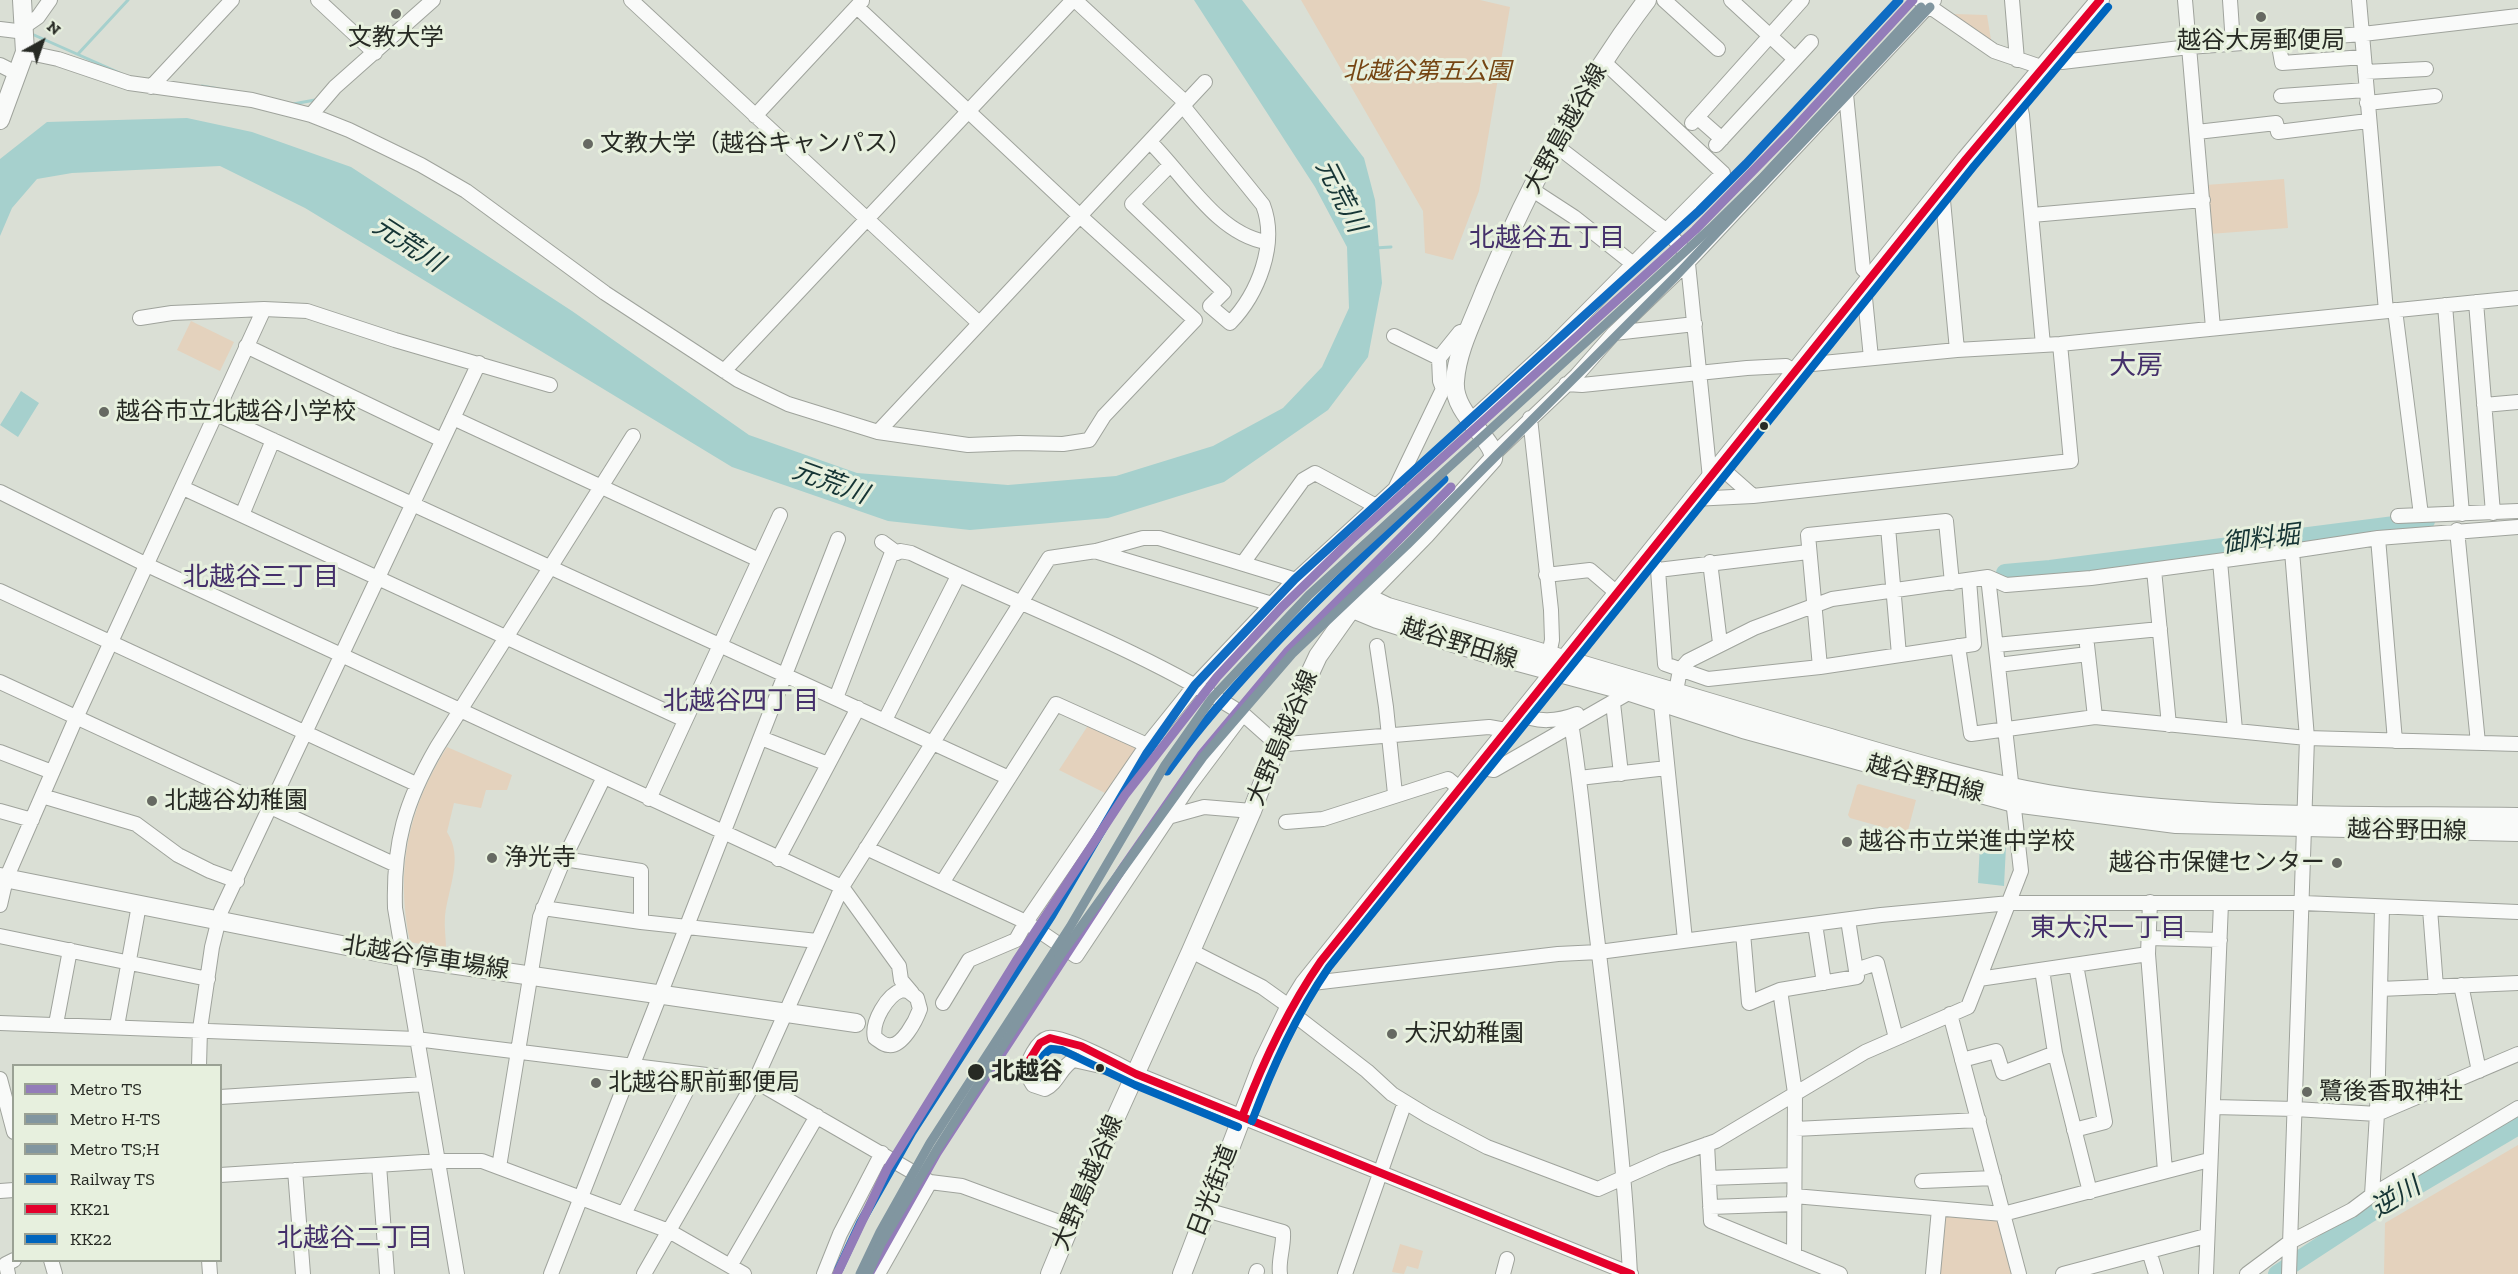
<!DOCTYPE html>
<html>
<head>
<meta charset="utf-8">
<style>
	body { margin:0 }
	#map { position:relative; width:2518px; height:1274px; overflow:hidden; background:#dadfd5; font-family:"Zilla Slab",serif }
	canvas { display:block }
	.legend { position:absolute; left:12px; top:1064px; width:210px; height:198px; box-sizing:border-box; background:#e7f0de; border:2px solid #9aa194; margin:0; padding:8px 10px; list-style:none; font-size:18px; color:#272a24 }
	.legend li { display:flex; align-items:center; gap:12px; height:30px }
	.legend b { width:30px; border:2px solid #9aa194 }
	.north { position:absolute; left:12px; top:12px; width:60px; height:60px; -webkit-text-stroke:4px #e7f0de; paint-order:stroke; rotate:40deg; font-size:16px; font-weight:700; line-height:24px; text-align:center; color:#272a24 }
	.north::after { content:''; display:block; margin:auto; width:21px; height:27px; background:#272a24; clip-path:polygon(50% 0,100% 100%,50% 72%,0 100%) }
</style>
</head>
<body>
<div id="map">
<canvas width="2518" height="1274"></canvas>
<ul class="legend">
<li><b style="height:8px;background:#937cb9"></b>Metro TS</li>
<li><b style="height:8px;background:#8196a0"></b>Metro H-TS</li>
<li><b style="height:8px;background:#8196a0"></b>Metro TS;H</li>
<li><b style="height:8px;background:#0f6cc3"></b>Railway TS</li>
<li><b style="height:8px;background:#e4002b"></b>KK21</li>
<li><b style="height:8px;background:#0065bd"></b>KK22</li>
</ul>
<div class="north">N</div>
</div>
<script>
const g = document.querySelector('canvas').getContext('2d');
g.lineJoin = 'round';
function fill(path, color) { g.fillStyle = color; g.fill(path, 'evenodd'); }
function stroke(path, color, width, dash) { g.strokeStyle = color; g.lineWidth = width; g.lineCap = dash ? 'butt' : 'round'; g.setLineDash(dash || []); g.stroke(path); }
function write(font, color, halo, rows, align = 'center') {
  g.font = font + ' "Zilla Slab","Noto Sans JP",serif'; g.lineWidth = 6; g.setLineDash([]); g.textBaseline = 'middle'; g.strokeStyle = halo; g.fillStyle = color; for (const [text, x, y, turn = 0] of rows) {
    g.save(); g.translate(x, y); g.rotate((+turn || 0) * Math.PI / 180); g.textAlign = isNaN(turn) ? turn : align; if (halo) g.strokeText(text, 0, 0); g.fillText(text, 0, 0); g.restore();
  }
}
fill(new Path2D(`
	M1301,0H1480L1510,7L1479,191L1453,260L1425,253L1423,211Z
	M1953,14L1987,15L1992,46L1954,19Z
	M2284,179L2288,228L2210,234L2206,185Z
	M191,321L234,342L220,371L177,350Z
	M1089,724L1138,747L1107,794L1059,770Z
	M447,747L512,775L507,790H486L481,808L454,803L447,832C464,858 448,888 445,916C444,927 446,938 446,949L410,942C395,869 408,809 447,747Z
	M1859,784L1916,800L1907,834L1850,818L1848,815L1857,785Z
	M2518,1145V1274H2384L2385,1223Z
	M1941,1212L2000,1218L2015,1274H1936Z
	M1400,1244L1423,1251L1418,1269L1407,1266L1404,1274L1392,1272Z`), '#e4d2bd');
fill(new Path2D(`
	M1194,0H1242L1364,158L1375,200L1382,283L1368,357L1328,410L1224,482L1108,518L970,530L888,521L732,467L305,208L220,166L72,173L37,179L12,208L0,236V159L47,122L187,118L252,132L351,167L572,311L749,435L857,473L1008,485L1116,476L1213,446L1283,408L1322,367L1349,308L1347,247L1315,187Z
	M21,391L39,403L18,437L0,425Z
	M1980,844L2006,846L2004,886L1978,883Z`), '#a6d0cd');
stroke(new Path2D(`
	M34,35L122,74
	M78,54L128,0
	M202,86L219,89
	M293,104L315,100
	M1375,248L1391,247`), '#a6d0cd', 3);
stroke(new Path2D(`
	M2005,573L2050,569L2426,521
	M2277,1274L2369,1214L2518,1126`), '#a6d0cd', 18);
const minor = new Path2D(`
	M318,0L375,53
	M631,0L979,323
	M1075,0L1186,103
	M1664,0L1718,49
	M1731,0L1795,59
	M1920,0L1994,51L2044,68
	M2012,0L2017,60
	M2185,0L2213,328
	M2230,0L2233,44
	M2359,0L2386,311
	M25,26L38,17L50,0
	M0,29L25,32
	M2278,40L2282,63L2364,57
	M25,52L58,59L129,83L252,100L311,115L349,130L421,165L466,191L605,293L738,380L788,404L878,432L968,445L1019,443L1063,444L1089,440L1104,416L1195,320L1080,216L857,7
	M2054,55L2062,62L2189,47L2363,34L2518,16
	M0,65L18,74
	M2365,72L2426,69
	M151,87L232,0
	M1846,94L1863,269L1872,277
	M2281,96L2366,90
	M2015,101L2020,106L2022,115L2043,345
	M2367,103L2435,96
	M311,115L335,87L433,0
	M755,116L862,1
	M1697,117L1722,139
	M1692,123L1802,0
	M2197,132L2276,123L2278,132L2368,121
	M1150,142C1184,175 1217,234 1266,242
	M1554,144L1667,231L1687,254L1710,478
	M1716,145L1811,42
	M1170,165L1132,204L1224,292L1210,306L1230,323C1258,294 1278,244 1263,205L1183,106
	M1531,189L1574,217L1632,263
	M1942,190L1957,350
	M2032,215L2203,200
	M1859,293L1865,298L1871,358
	M2476,302L2493,513
	M2445,305L2462,514
	M2395,310L2421,515
	M140,318L172,313L264,309
	M1614,333L1695,324
	M1394,336L1439,358L1460,332L1469,330
	M246,346L442,440
	M1439,358L1440,381L1443,389
	M1802,365L1957,350L2060,344L2518,298
	M724,371L1073,0
	M1566,384L1582,385L1747,368L1786,366L1796,372
	M2484,405L2518,402
	M214,413L1009,778
	M453,418L759,560
	M1530,418L1551,610L1552,640L1549,654
	M1470,421L1552,346L1723,173L1603,61
	M878,432L1205,82
	M1494,454L1577,375L1614,333L1689,261L1934,0
	M1719,466L1753,496
	M183,488L685,720
	M0,492L147,565L842,887L899,966L901,980L912,993
	M1693,499L1753,496L2071,461L2060,344
	M242,515L273,440
	M2398,516L2518,511
	M1888,527L1899,655
	M2457,530L2478,743
	M2378,538L2395,741
	M882,542L897,553
	M1098,552L1272,604
	M1647,556L1658,570L1665,664L1708,679L1820,667L1974,644L1969,580
	M2220,561L2235,730
	M1710,562L1720,643
	M1243,563L1303,480L1315,473L1376,506
	M1658,570L1808,552
	M2154,570L2169,725
	M1546,575L1590,570L1617,593
	M0,591L416,784
	M1996,645L2160,629
	M2087,645L2095,717
	M1377,646L1386,707L1395,794
	M1958,646L1971,734L2095,717L2307,738L2518,744
	M1998,665L2088,654
	M1820,667L1808,535L1946,521L1952,583
	M0,682L396,865
	M1676,691L1680,670L1688,661L1754,628L1832,599L1988,577L2006,585L2091,578L2292,551
	M836,698L891,555L900,551L911,553C1022,606 1139,648 1243,714
	M1613,703L1621,774
	M1661,704L1685,940
	M1520,712C1535,724 1559,721 1577,714
	M1570,717C1582,787 1587,858 1596,929C1610,1044 1624,1159 1630,1274
	M885,720L958,576
	M761,738L828,764
	M0,752L52,772
	M1477,767L1494,770L1630,692
	M1579,778L1667,768
	M42,796L136,824L178,855L210,871L237,881
	M649,799L780,515
	M0,811L32,820
	M1168,817L1204,807L1252,811
	M1286,822L1323,819L1448,779L1459,788
	M866,848L1026,922L1076,956L1189,786L1243,714L1270,738L1287,744L1489,727L1506,730
	M564,859L641,871V922
	M778,859L858,708
	M942,883L1056,704L1147,745
	M2150,902L2148,954L2165,1171
	M0,905L6,879L76,718L264,309L307,311L395,340L550,385
	M543,908L641,922L817,941
	M2430,909L2436,987
	M1815,924L1824,983
	M1743,933L1749,1003L1780,990L1857,977L1848,920
	M0,936L208,979
	M2149,938L2220,940
	M1191,951L1262,987L1290,1007
	M1856,970L1877,963L1896,1038
	M2042,970L2055,1053L2090,1192
	M1979,979L2148,954
	M1304,984L1558,954L1599,952L1881,915L2010,903H2303L2518,912
	M2461,985L2479,1071
	M2380,989L2518,983
	M902,990L908,991L917,998L920,1009C916,1020 902,1048 888,1045C883,1045 879,1040 875,1038C871,1022 887,995 902,990Z
	M1780,990L1795,1093L1794,1255
	M943,1003L969,960L1016,940L1026,922L1147,745L1196,684L1287,588L1395,489L1443,389L1455,383
	M1288,1010L1367,1071L1392,1094L1428,1116L1487,1147L1598,1189L1665,1159L1716,1141L1865,1052L1968,1007L2021,871L1988,577
	M1950,1014L2019,1274
	M0,1023L416,1039L755,1081L930,1182L962,1186L1070,1226
	M56,1024L70,950
	M117,1026L139,905
	M1962,1060L1996,1051L2003,1073L2055,1053
	M199,1066L200,1029L212,947L221,911L479,363
	M1136,1074L1074,1060C1061,1066 1058,1083 1045,1089L1033,1085L1026,1073C1027,1062 1037,1041 1048,1038C1063,1035 1122,1066 1136,1074L1631,1274
	M0,1079L14,1132
	M220,1097L424,1084
	M2214,1107L2295,1109L2377,1114L2518,1054
	M1795,1129L1979,1120
	M2074,1130L2105,1122L2076,965
	M1707,1144L1711,1221L1840,1274
	M379,1165L387,1274
	M499,1167L540,917L564,859L604,777
	M295,1170L303,1274
	M220,1175L439,1161H482L669,1231L744,1274
	M1709,1178L1794,1175
	M1922,1181L1994,1178
	M0,1191L14,1190
	M2372,1195L2377,1114L2382,908
	M1794,1196L2003,1214L2209,1160
	M1710,1207L1794,1204
	M1206,1210L1283,1232C1284,1247 1278,1260 1280,1274
	M624,1214L695,1074
	M2149,1251L2156,1274
	M51,1260L55,1274
	M209,1260L210,1274
	M730,1266L817,1116
	M8,1274L6,1264L14,1260
	M457,1274L395,908C393,844 405,802 437,747L633,436
	M551,1274L838,539
	M644,1274L755,1081L842,887L1049,558L1096,551L1143,538H1159L1296,580
	M824,1274L840,1234L882,1153
	M878,1274L930,1182
	M1256,1274L1257,1271
	M1345,1274L1405,1102
	M1503,1274L1507,1259
	M1933,1274L1939,1209
	M2063,1274L2206,1236
	M2206,1274L2221,903
	M2247,1274L2290,1242L2352,1210L2372,1195L2518,1108
	M2289,1274L2307,738L2292,551L2378,538L2518,527`);
const major = new Path2D(`
	M0,120L25,52L22,0
	M1365,596L1388,607C1528,648 1667,690 1806,731C1886,754 1966,780 2048,794C2203,820 2361,815 2518,817
	M1353,609L1377,619L1485,653L1630,692L1743,729L2014,803L2176,824L2518,832
	M0,877L402,957L856,1023
	M1050,1274L1106,1139L1191,951L1252,811L1278,742L1318,656L1347,615L1425,535L1493,459C1497,440 1452,415 1455,381C1457,350 1474,319 1485,290C1528,188 1580,88 1647,0
	M1182,1274L1263,1062L1288,1010L1304,984L1966,159L2100,0`);
stroke(minor, '#9fa39c', 16);
stroke(major, '#9fa39c', 20);
stroke(minor, '#f9faf9', 14);
stroke(major, '#f9faf9', 18);
stroke(new Path2D(`
	M1028,1079L1027,1068L1030,1059L1040,1043L1050,1038L1081,1046L1136,1074L1631,1274
	M1242,1117C1263,1062 1287,1010 1321,961L1966,159L2100,0`), '#e4002b', 8);
stroke(new Path2D(`
	M1038,1078C1037,1066 1041,1055 1051,1049L1062,1050L1135,1085L1238,1127
	M1252,1121C1273,1066 1296,1015 1329,967L1974,166L2108,7`), '#0065bd', 8);
stroke(new Path2D(`
	M1167,771C1247,662 1347,572 1444,479
	M839,1269L861,1222L912,1132L1052,915L1147,753L1195,685L1295,579L1699,211L1746,164L1899,0`), '#0f6cc3', 9);
stroke(new Path2D(`
	M837,1274L887,1169L1016,961L1125,795L1217,677L1282,607L1351,540L1695,230L1790,133L1913,0
	M869,1274L937,1153L1124,866L1201,755L1288,651L1451,487`), '#937cb9', 9);
stroke(new Path2D(`
	M860,1274L880,1232L930,1143L1070,927L1165,765L1212,698L1309,595L1713,226L1762,178L1921,7`), '#8196a0', 9);
stroke(new Path2D(`
	M868,1274L881,1244L936,1151L1062,953L1203,757L1292,654L1407,545L1677,275L1930,7`), '#8196a0', 9);
for (const [x, y, r, color] of [
	[396,14,6,"#666962"],
	[2261,17,6,"#666962"],
	[588,144,6,"#666962"],
	[104,412,6,"#666962"],
	[1764,426,5,"#272a24"],
	[152,801,6,"#666962"],
	[1847,842,6,"#666962"],
	[492,858,6,"#666962"],
	[2337,863,6,"#666962"],
	[1392,1034,6,"#666962"],
	[1100,1068,5,"#272a24"],
	[976,1072,9,"#272a24"],
	[596,1083,6,"#666962"],
	[2307,1092,6,"#666962"]
]) { const dot = new Path2D(); dot.arc(x, y, r, 0, 2 * Math.PI); g.fillStyle = color; g.fill(dot); stroke(dot, '#e7f0de', 2); }
write('24px', '#272a24', '#e7f0de', [
	["文教大学",396,38,"center"],
	["越谷大房郵便局",2261,41,"center"],
	["文教大学（越谷キャンパス）",600,144],
	["越谷市立北越谷小学校",116,412],
	["北越谷幼稚園",164,801],
	["越谷市立栄進中学校",1859,842],
	["浄光寺",504,858],
	["越谷市保健センター",2325,863,"right"],
	["大沢幼稚園",1404,1034],
	["北越谷駅前郵便局",608,1083],
	["鷺後香取神社",2319,1092]
], 'left');
write('italic 24px', '#754513', '#e7f0de', [
	["北越谷第五公園",1427,72]
]);
write('24px', '#272a24', '#e7f0de', [
	["大野島越谷線",1566,129,-61],
	["越谷野田線",1459,644,17],
	["大野島越谷線",1283,738,-67],
	["越谷野田線",1925,779,15],
	["越谷野田線",2407,831,1],
	["北越谷停車場線",426,958,9],
	["大野島越谷線",1088,1183,-67],
	["日光街道",1213,1191,-69]
]);
write('bold 24px', '#272a24', '#e7f0de', [
	["北越谷",991,1072]
], 'left');
write('italic 26px', '#163535', '#e7f0de', [
	["元荒川",1340,196,63],
	["元荒川",408,245,33],
	["元荒川",830,483,20],
	["御料堀",2261,540,-7],
	["逆川",2396,1198,-31]
]);
write('26px', '#442f6a', '#e7f0de', [
	["北越谷五丁目",1547,239],
	["北越谷三丁目",261,578],
	["北越谷四丁目",741,702],
	["東大沢一丁目",2108,929],
	["北越谷二丁目",355,1239]
]);
write('27px', '#442f6a', '#e7f0de', [
	["大房",2136,366]
]);
</script>
</body>
</html>
